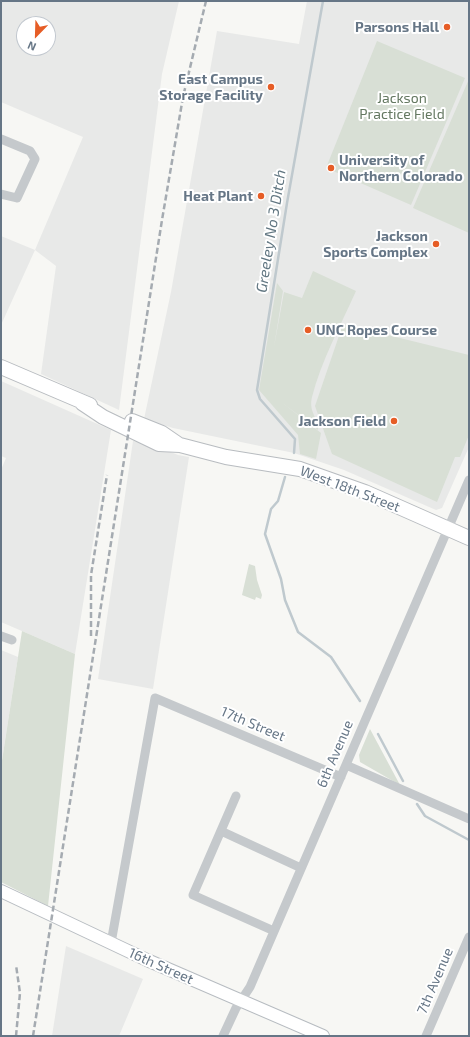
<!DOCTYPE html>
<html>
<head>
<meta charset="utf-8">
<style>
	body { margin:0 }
	#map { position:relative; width:470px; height:1037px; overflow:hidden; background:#f7f7f4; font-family:"Exo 2",sans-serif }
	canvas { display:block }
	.frame { position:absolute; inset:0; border:2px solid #667686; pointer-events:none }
	.north { position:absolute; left:16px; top:16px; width:40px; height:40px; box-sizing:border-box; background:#fff; border:1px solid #c2c8cf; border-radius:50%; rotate:203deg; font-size:11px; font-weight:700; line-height:16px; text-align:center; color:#667686 }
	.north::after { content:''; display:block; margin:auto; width:14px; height:18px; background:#e65d26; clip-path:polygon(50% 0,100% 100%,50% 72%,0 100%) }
</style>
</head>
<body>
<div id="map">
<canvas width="470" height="1037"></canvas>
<div class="frame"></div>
<div class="north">N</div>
</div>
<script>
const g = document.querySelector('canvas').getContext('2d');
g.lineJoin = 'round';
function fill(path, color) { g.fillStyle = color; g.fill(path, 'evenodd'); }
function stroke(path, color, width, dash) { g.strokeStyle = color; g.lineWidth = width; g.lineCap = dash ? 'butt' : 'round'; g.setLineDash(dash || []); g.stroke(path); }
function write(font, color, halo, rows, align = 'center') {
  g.font = font + ' "Exo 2",sans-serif'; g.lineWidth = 4; g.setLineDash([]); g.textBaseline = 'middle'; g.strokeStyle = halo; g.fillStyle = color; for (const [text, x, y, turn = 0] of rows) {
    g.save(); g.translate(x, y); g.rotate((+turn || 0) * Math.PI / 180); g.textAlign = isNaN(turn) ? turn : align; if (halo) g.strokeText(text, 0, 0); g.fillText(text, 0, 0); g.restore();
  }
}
fill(new Path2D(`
	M1,1H179L162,74L119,410L41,374L56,266L35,250L1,325V236L35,250L83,137L1,102ZM24,24H48V48H24Z
	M307,1H469V447L442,508L436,510L344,470L294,453L173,428L144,419L171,292L217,31L299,44Z
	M1,381L111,430L75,654L1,622V470L6,458L1,456Z
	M133,441L146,442L178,455L189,457L153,689L98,679Z
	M1,650L18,657L1,767Z
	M66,946L143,979L119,1036H52Z`), '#e8e9e8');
fill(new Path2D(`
	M377,41L465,78L411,205L326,168Z
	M469,79V233L413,208Z
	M313,271L356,291C341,325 321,361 312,397C308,413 320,420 318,430L280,401L321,433L316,459L300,454L298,435L259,390L277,283L283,291L274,347L284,292L302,298Z
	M343,324L469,355V435L460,457H455L437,502L332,454L315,406Z
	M249,564L255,566L257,580L262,595L261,599L256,597L255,600L242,595Z
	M22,631L75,654L48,906L1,882V767Z
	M370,729L400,785L360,762L359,755Z`), '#d8dfd5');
stroke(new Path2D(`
	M294,453L295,439L260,399L257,390L287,203L323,1
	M285,477L278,501L271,509L265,534L281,579L285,600L298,632L331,657L360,701
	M378,734L403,781
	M417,804L425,816L469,840`), '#bfc9ce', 2.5);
const secondary = new Path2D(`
	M1,891L147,960L323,1036`);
const primary = new Path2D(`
	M1,367L90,405
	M82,403L103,417L159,444L180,445L226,457L300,469L365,492L469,538
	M132,421L162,433L178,444`);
stroke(secondary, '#b7bcc1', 14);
stroke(primary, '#b8bcc0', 16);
stroke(new Path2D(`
	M1,139L30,151L35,159L17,198L1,194
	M1,636L12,640
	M346,765L469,819
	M236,796L193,895L274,931
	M221,831L301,868
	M111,943L155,698L341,777
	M223,1036L236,1008L250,987L469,480
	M426,1036L469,937`), '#c5c9cc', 9);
stroke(secondary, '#fff', 12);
stroke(primary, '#fff', 14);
stroke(new Path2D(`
	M91,636V575L107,475
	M16,1036L20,993L16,965
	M33,1036L162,220L183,97L206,1`), '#a5abb1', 2.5, [6, 3]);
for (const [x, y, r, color] of [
	[447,27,4,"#e65d26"],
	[271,87,4,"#e65d26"],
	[331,168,4,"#e65d26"],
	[261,196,4,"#e65d26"],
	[436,244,4,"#e65d26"],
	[308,330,4,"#e65d26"],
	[394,421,4,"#e65d26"]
]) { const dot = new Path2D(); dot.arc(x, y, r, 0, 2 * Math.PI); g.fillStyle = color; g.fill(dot); stroke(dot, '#fff', 1.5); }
write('bold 14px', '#667686', '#fff', [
	["Parsons Hall",439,27],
	["East Campus",263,79],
	["Storage Facility",263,95],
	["University of",339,160,"left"],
	["Northern Colorado",339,176,"left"],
	["Heat Plant",253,196],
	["Jackson",428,236],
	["Sports Complex",428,252],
	["UNC Ropes Course",316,330,"left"],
	["Jackson Field",386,421]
], 'right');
write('14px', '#647861', '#fff', [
	["Jackson",402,98],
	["Practice Field",402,114]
]);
write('14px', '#667686', '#fff', [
	["West 18th Street",350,489,21],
	["17th Street",253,724,23],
	["6th Avenue",335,754,-67],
	["16th Street",161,966,24],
	["7th Avenue",435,981,-67]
]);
write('italic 15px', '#627782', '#fff', [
	["Greeley No 3 Ditch",271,231,-81]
]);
</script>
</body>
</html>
